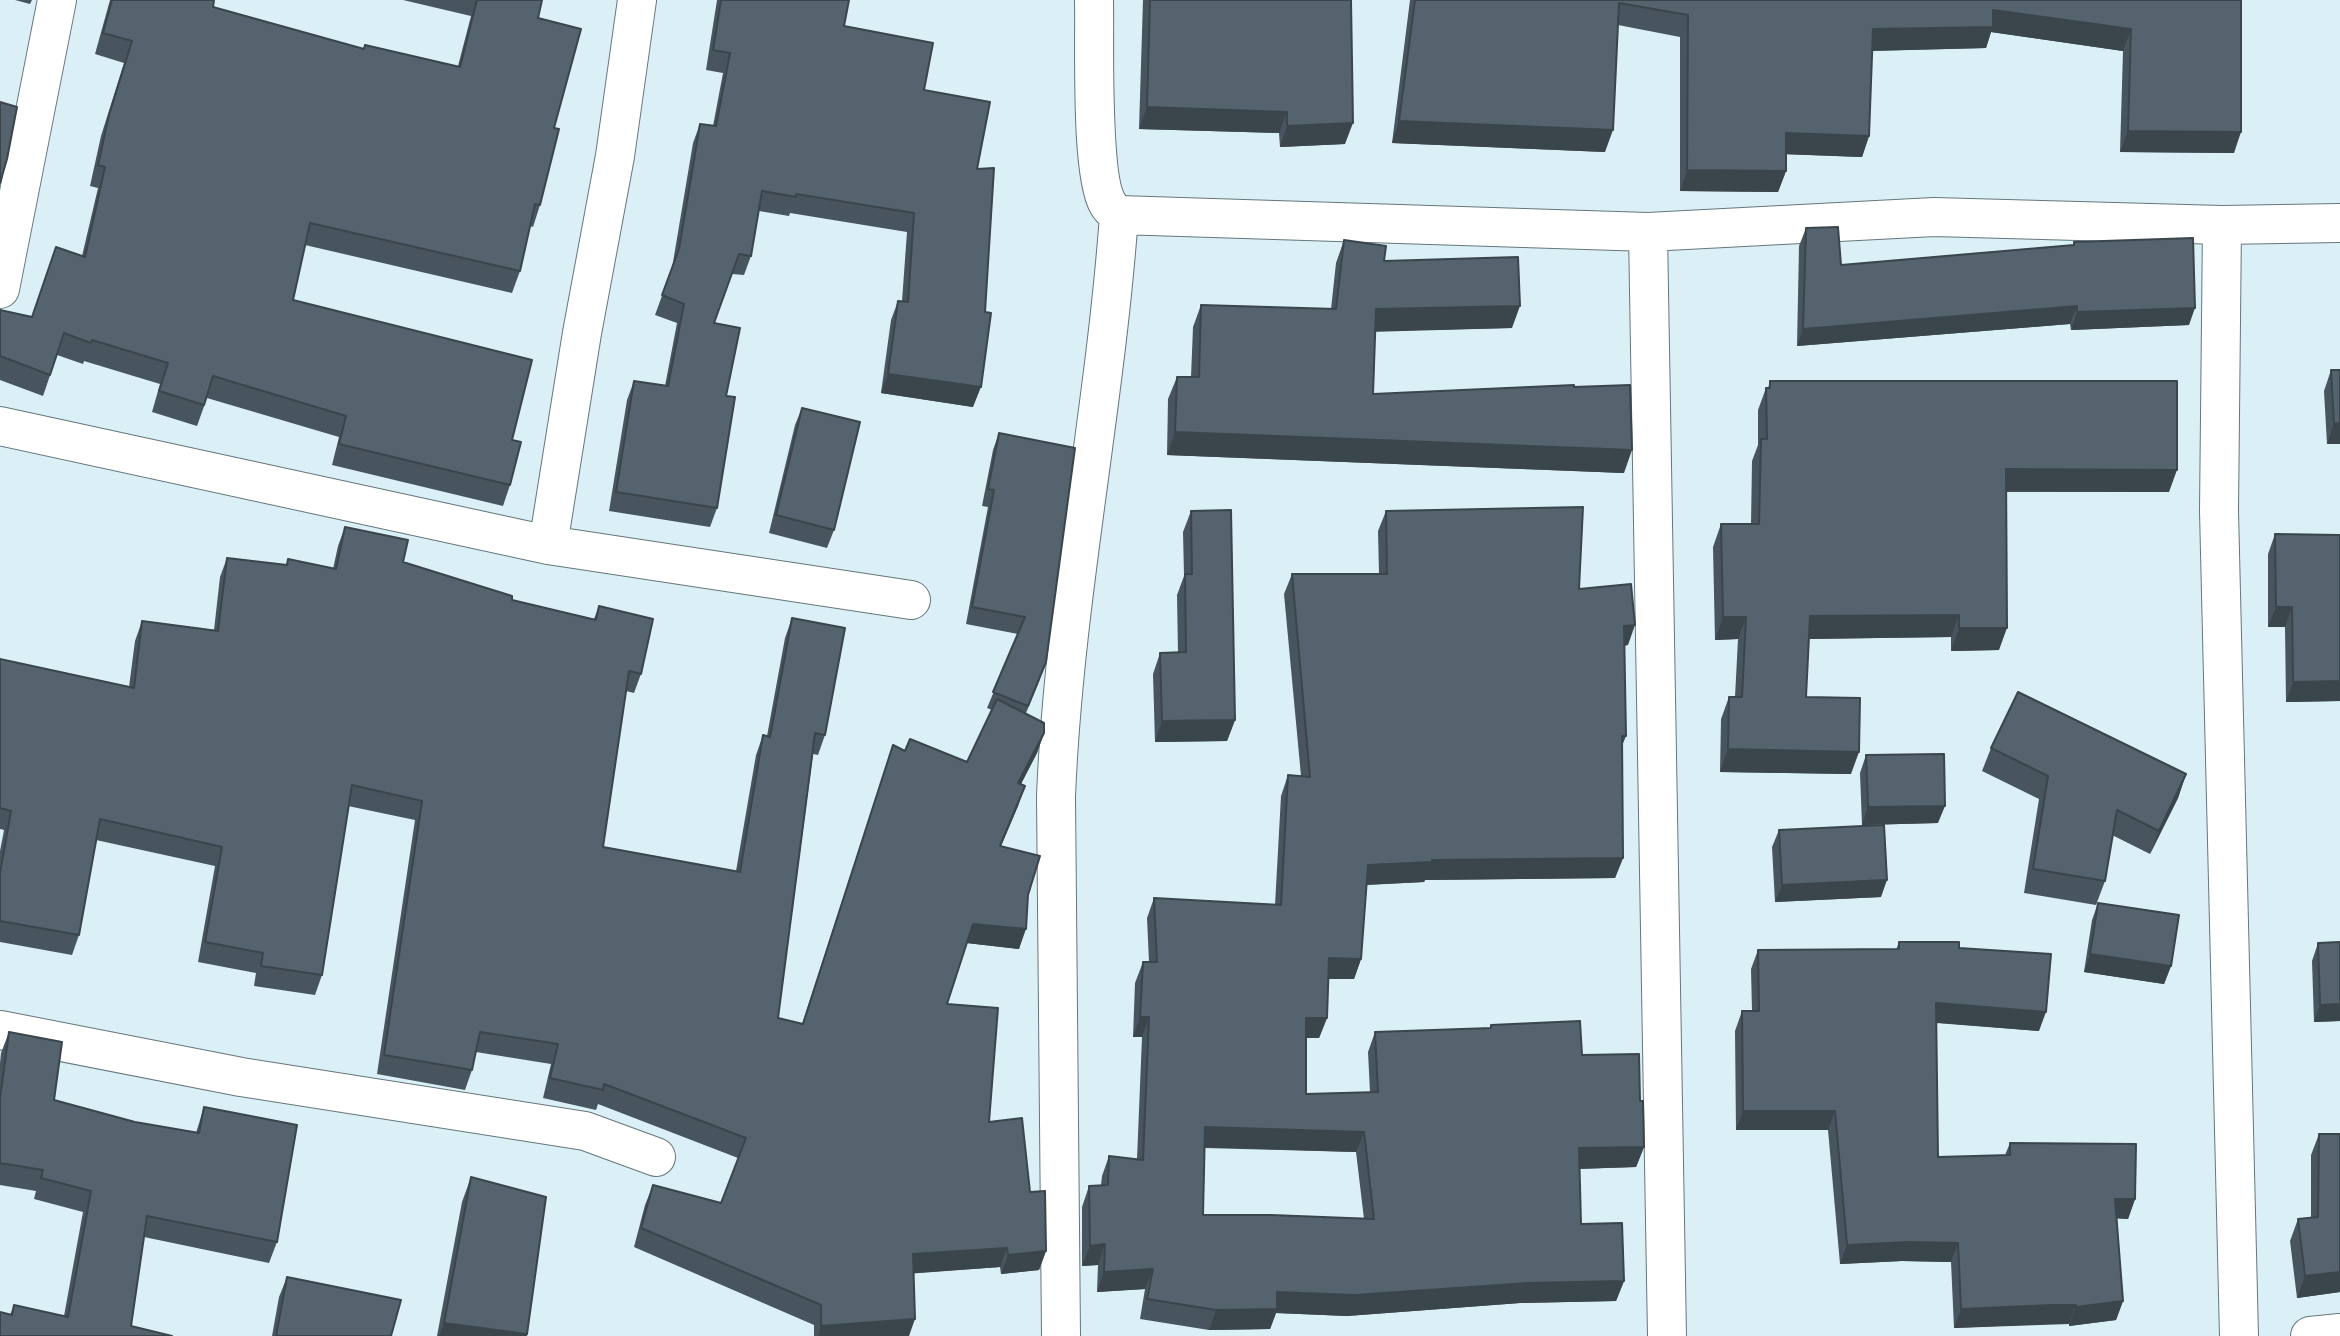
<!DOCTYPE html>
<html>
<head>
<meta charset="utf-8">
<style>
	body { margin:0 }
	canvas { display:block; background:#dbf0f6 }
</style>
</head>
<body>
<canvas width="2340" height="1336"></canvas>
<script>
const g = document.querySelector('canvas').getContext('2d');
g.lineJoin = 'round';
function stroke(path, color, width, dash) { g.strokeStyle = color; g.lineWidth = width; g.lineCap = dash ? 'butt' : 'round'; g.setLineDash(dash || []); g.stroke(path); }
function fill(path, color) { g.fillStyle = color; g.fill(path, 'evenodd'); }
const minor = new Path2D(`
	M1119,215L1648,232L1934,217L2222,225L2340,223
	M2222,225L2219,511L2239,1336
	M1648,232L1667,1336
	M0,289L57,0
	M0,426L548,545L911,600
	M548,545L582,333L615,156L637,0
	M0,1030L241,1077L585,1131L656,1157
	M1061,1336L1056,796C1064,601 1105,410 1119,215C1115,212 1110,208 1108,204C1090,176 1095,39 1094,0
	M2310,1336L2340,1333`);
stroke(minor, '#64777c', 40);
stroke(minor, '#fff', 38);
fill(new Path2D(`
	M15,0H32L30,4Z
	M110,0H214L213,7L364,49L458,66L471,16L403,0H542L538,18L554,128L540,205L533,227L530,226L520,271L512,293L305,245L293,300L512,440L510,485L503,506L332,465L339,437L207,398L197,426L152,412L160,384L84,361L83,364L57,355L43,396L0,380V310L31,317L82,256L98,188L90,186L101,136L124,63L95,54Z
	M717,0H849L844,26L924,90L977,169L973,407L881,393L891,320L898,301H902L907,232L790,213L789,216L759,211L751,256L744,275L732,274L714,323L726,396L717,508L710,527L609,511L627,400L634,381L665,386L677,323L655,315L672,268L693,143L700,124L713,126L723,73L706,70Z
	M1143,0H1351L1345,144L1280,147L1279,133L1139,129Z
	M1410,0H2241L2234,153L2120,152L2123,51L1991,32L1986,48L1872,51L1869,136L1862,157L1786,154V171L1778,192L1680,191V37L1618,25L1605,152L1392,143Z
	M1806,228L1841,265L2073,245L2074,242L2189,325L2071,330L2070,324L1797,346L1799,246Z
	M1344,240L1512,328L1375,331L1373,394L1574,387L1624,473L1167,455L1168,399L1177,377H1191L1193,327L1201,305L1331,309L1336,263Z
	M2331,370H2340V444H2327L2324,391Z
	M1770,381L2169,492H2006L1999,650L1951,651V637L1809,639L1806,697L1851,774L1720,772L1721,719L1729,697H1735L1738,639L1715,640L1713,547L1721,524H1751L1752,461L1758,445V410L1766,388H1768Z
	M802,408L834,530L827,548L769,533L795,425Z
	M999,433L1040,679L1026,713L1044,733L1037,753L1021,784L1018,806L1001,846L1028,895L1019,949L967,943L947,1004L989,1122L1030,1192L1046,1251L1039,1270L1001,1274L1000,1267L914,1273L909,1336H814V1325L634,1247L645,1205L653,1185L721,1203L738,1158L598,1104L596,1110L543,1098L551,1064L476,1052L472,1070L465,1090L377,1074L415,820L348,806L322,975L315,995L254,986L256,973L198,962L215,866L96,840L79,935L72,955L0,942V851L4,830L0,829V659L129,687L135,641L142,621L214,630L220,577L227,558L286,565L288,559L333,569L338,546L345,527L403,562L512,600L594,619L599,606L641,674L634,693L626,691L603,847L736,871L756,755L763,735L767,736L785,638L792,618L825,735L818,755L813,754L778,1018L802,1024L893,745L905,751L967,762L992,710L987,708L1018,634L966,624L988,507L982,506L993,450Z
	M1191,511L1235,720L1227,741L1155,742L1153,674L1160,653H1178L1177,595L1184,576L1183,532Z
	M1386,511L1579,589L1628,645L1624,646L1622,747L1623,858L1615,878L1425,880L1424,882L1367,885L1361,959L1354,979H1328L1327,1018L1319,1038H1306V1094L1370,1092L1368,1052L1375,1032L1490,1028L1491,1025L1582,1055L1640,1101L1644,1147L1636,1167L1579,1169L1581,1224L1624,1281L1616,1301L1520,1303L1347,1316L1276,1313L1270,1329L1209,1330L1140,1319L1145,1289L1097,1292L1098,1265L1082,1266V1207L1089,1186L1101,1185L1102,1176L1109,1156L1137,1159L1142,1037H1133L1135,983L1143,962H1149L1147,918L1154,898L1275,905L1281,796L1288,775L1301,776L1284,594L1292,574H1379L1378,531ZM1204,1148L1356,1152L1364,1219L1203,1215Z
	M2275,534L2340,535V701L2286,702L2285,627H2268V554Z
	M1991,748L2186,774L2178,798L2150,854L2112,835L2105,881L2096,905L2024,893L2039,799L1982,771Z
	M1866,755L1938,823L1862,825L1860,773Z
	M1779,830L1881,897L1775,902L1772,847Z
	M2098,903L2171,966L2164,984L2084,972L2092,920Z
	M1899,942L1959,948L2039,1031L1936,1023L1938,1157L2005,1155L2010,1143L2135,1199L2128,1219L2117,1218L2123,1301L2116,1320L2069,1326V1324H2046L1954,1328L1951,1262L1902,1261L1840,1264L1828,1130H1736L1735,1031L1742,1011H1752L1751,969L1758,950H1896Z
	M2318,943L2340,1021L2314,1022L2312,961Z
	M9,1032L54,1100L135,1122L196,1133L204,1107L277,1242L269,1263L144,1237L131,1326L10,1315L14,1305L64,1316L83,1212L34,1199L36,1191L0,1185V1063L1,1053Z
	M2319,1134H2340V1292L2297,1298L2290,1241L2298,1219L2311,1218V1155Z
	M471,1177L546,1197L527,1336H437L462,1202Z
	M287,1277L391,1336H272L279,1297Z`), '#48555e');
fill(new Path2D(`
	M1993,10L2131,29L2123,51L1991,32L1986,48L1865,51L1873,29Z
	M1147,107L1287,112L1279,133L1139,129Z
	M1399,121L1613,130L1605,152L1392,143Z
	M1353,123L1345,144L1280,147L1287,126Z
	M2128,131L2241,132L2234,153L2120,152Z
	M1786,133L1869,136L1862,157L1779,154Z
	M1687,170L1786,171L1778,192L1680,191Z
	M1520,306L1512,328L1368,332L1376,309Z
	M2077,306L2070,324L1797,346L1803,329Z
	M2195,308L2189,325L2071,330L2077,312Z
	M888,374L981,387L973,407L881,393Z
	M2340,423V444H2327L2334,424Z
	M1175,432L1632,450L1624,473L1167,455Z
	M2006,469L2177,470L2169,492L1998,491Z
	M2276,607H2292L2285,627H2268Z
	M1959,615L1951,637L1802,639L1810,616Z
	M1723,617H1746L1738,639L1715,640Z
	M1635,625L1628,645L1617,646L1624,626Z
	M1959,628H2007L1999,650L1951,651Z
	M2340,681V701L2286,702L2293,682Z
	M1235,720L1227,741L1155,742L1162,721Z
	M1044,733L1037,753L1011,803L1018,783Z
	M1622,736H1626L1618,756Z
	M1728,749L1859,752L1851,774L1720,772Z
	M2186,774L2178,798L2150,854L2159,831Z
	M1025,786L1018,806L992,865L1000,846Z
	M1945,806L1938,823L1862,825L1868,807Z
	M1623,858L1615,878L1425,880L1424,882L1361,885L1368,865L1432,860Z
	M1887,880L1881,897L1775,902L1782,885Z
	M973,924L1026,929L1019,949L966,943Z
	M2090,954L2171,966L2164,984L2084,972Z
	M1329,958L1361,959L1354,979H1321Z
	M1936,1003L2046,1012L2039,1031L1929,1022Z
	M2340,1004V1021L2314,1022L2320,1005Z
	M1140,1017H1149L1142,1037H1133Z
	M1306,1018H1327L1319,1038H1299Z
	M1743,1111H1835L1828,1130H1736Z
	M1205,1127L1364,1132L1356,1152L1197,1147Z
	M1644,1147L1636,1167L1572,1169L1579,1148Z
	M2115,1199H2135L2128,1219L2108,1218Z
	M1909,1242L1958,1243L1951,1262L1902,1261L1840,1264L1847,1245Z
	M1105,1244L1098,1265L1082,1266L1090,1246Z
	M1007,1248L1000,1267L906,1274L913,1254Z
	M1046,1251L1039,1270L1001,1274L1008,1255Z
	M1153,1269L1145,1289L1097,1292L1104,1272Z
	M2340,1272V1292L2297,1298L2305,1276Z
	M1624,1281L1616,1301L1520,1303L1347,1316L1276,1313L1270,1329L1209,1330L1216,1310L1277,1292L1528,1283Z
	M2123,1301L2116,1320L2069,1326L2076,1307Z
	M2052,1305H2076L2069,1324L1954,1328L1961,1309Z
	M915,1319L909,1336H818L821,1326Z
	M444,1323L527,1334V1336H439Z`), '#3b454c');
const building = new Path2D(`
	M112,0H214L213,7L364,49L365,45L460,67L477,0H542L538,18L581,29L554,128L559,129L540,205L535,204L520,271L310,223L293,300L532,360L512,440L521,442L510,485L339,444L346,416L213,376L204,405L159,391L168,363L92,340L91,343L64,333L50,375L0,356V310L32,317L56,247L85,257L105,167L98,165L109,115L132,41L103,33Z
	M721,0H849L844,26L933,43L924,90L990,102L977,169L994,168L985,312L991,313L981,387L888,374L898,301L908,302L914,213L796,194V197L762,191L751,256L739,254L714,323L740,328L726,396L735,397L717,508L616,492L634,381L668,386L684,304L662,295L679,249L700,124L716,126L730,53L713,50Z
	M1150,0H1351L1353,123L1287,126V112L1147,107Z
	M1415,0H2241V132L2128,131L2131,29L1993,10V27L1873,29L1869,136L1786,133V171L1687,170L1688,15L1619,3L1613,130L1399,121Z
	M0,102L17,107L7,159L0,183Z
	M1838,227L1841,265L2074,245V242L2193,238L2195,308L2077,312V306L1803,329L1806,228Z
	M1344,240L1386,246L1384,261L1518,257L1520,306L1376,309L1373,394L1574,385V387L1630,385L1632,450L1175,432L1177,377H1199L1201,305L1336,309Z
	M2331,370H2340V423L2334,424Z
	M1770,381H2177V470L2006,469L2007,628H1959V615L1810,616L1806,697L1860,698L1859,752L1728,749L1729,697H1742L1746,617H1723L1721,524H1759L1761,439H1767L1766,388H1770Z
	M802,408L860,422L834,530L776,515Z
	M999,433L1075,448L1046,662L1028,706L993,692L1025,617L972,607L994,490L988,489Z
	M1583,507L1579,589L1631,584L1635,625L1624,626L1626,736H1622L1623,858L1432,860V862L1368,865L1361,959L1329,958L1327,1018H1306V1094L1378,1092L1375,1032L1491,1028V1025L1580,1021L1582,1055L1639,1054L1640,1101H1643L1644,1147L1579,1148L1581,1224L1622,1223L1624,1281L1528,1283L1355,1295L1277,1292V1309L1216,1310L1147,1299L1153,1269L1104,1272L1105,1244L1090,1246L1089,1186L1108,1185L1109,1156L1143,1160L1149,1017H1140L1143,962H1157L1154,898L1281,905L1288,775L1310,777L1292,574H1387L1386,511ZM1205,1127L1364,1132L1374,1219L1271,1215H1203Z
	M1231,510L1235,720L1162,721L1160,653L1186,652L1185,574H1192L1191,511Z
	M345,527L408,540L403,562L512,596V600L596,620L599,606L653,619L641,674L629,671L603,847L740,872L763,735L770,737L792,618L845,628L825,735L815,733L778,1018L803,1024L893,745L905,751L910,739L967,762L997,699L1044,723V733L1018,783L1025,786L1000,846L1040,856L1028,895L1026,929L973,924L947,1004L998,1008L989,1122L1022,1118L1030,1192L1045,1191L1046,1251L1008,1255L1007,1248L913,1254L915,1319L821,1326V1305L641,1228L653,1185L721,1203L746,1138L604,1084L603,1090L550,1078L558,1044L480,1032L472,1070L384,1055L422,801L352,785L322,975L261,966L263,953L205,942L222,847L100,819L79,935L0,921V873L11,811L0,808V659L134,688L142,621L218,631L227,558L287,565L288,559L336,569Z
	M2275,534L2340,535V681L2293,682L2292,607H2276Z
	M2018,692L2186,774L2159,831L2117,810L2105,881L2033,869L2048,776L1991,748Z
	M1944,754L1945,806L1868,807L1866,755Z
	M1884,825L1887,880L1782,885L1779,830Z
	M2098,903L2179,915L2171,966L2090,954Z
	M1899,942H1959V948L2051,954L2046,1012L1936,1003L1938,1157L2010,1155V1143L2136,1144L2135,1199H2115L2123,1301L2076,1307V1305H2052L1961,1309L1958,1243L1909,1242L1847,1245L1835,1111H1743L1742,1011H1759L1758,950L1899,949Z
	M2340,942V1004L2320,1005L2318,943Z
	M9,1032L62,1042L54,1100L135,1122L199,1133L204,1107L297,1125L277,1242L147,1216L131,1326L172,1336H0V1312L12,1315L14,1305L68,1317L91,1191L41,1178L43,1170L0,1163V1098Z
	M2319,1134H2340V1272L2305,1276L2298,1219L2318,1217Z
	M471,1177L546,1197L527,1334L444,1323Z
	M287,1277L401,1300L391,1336H276Z`);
fill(building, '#54636d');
stroke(building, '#3b454c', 2);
</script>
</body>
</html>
